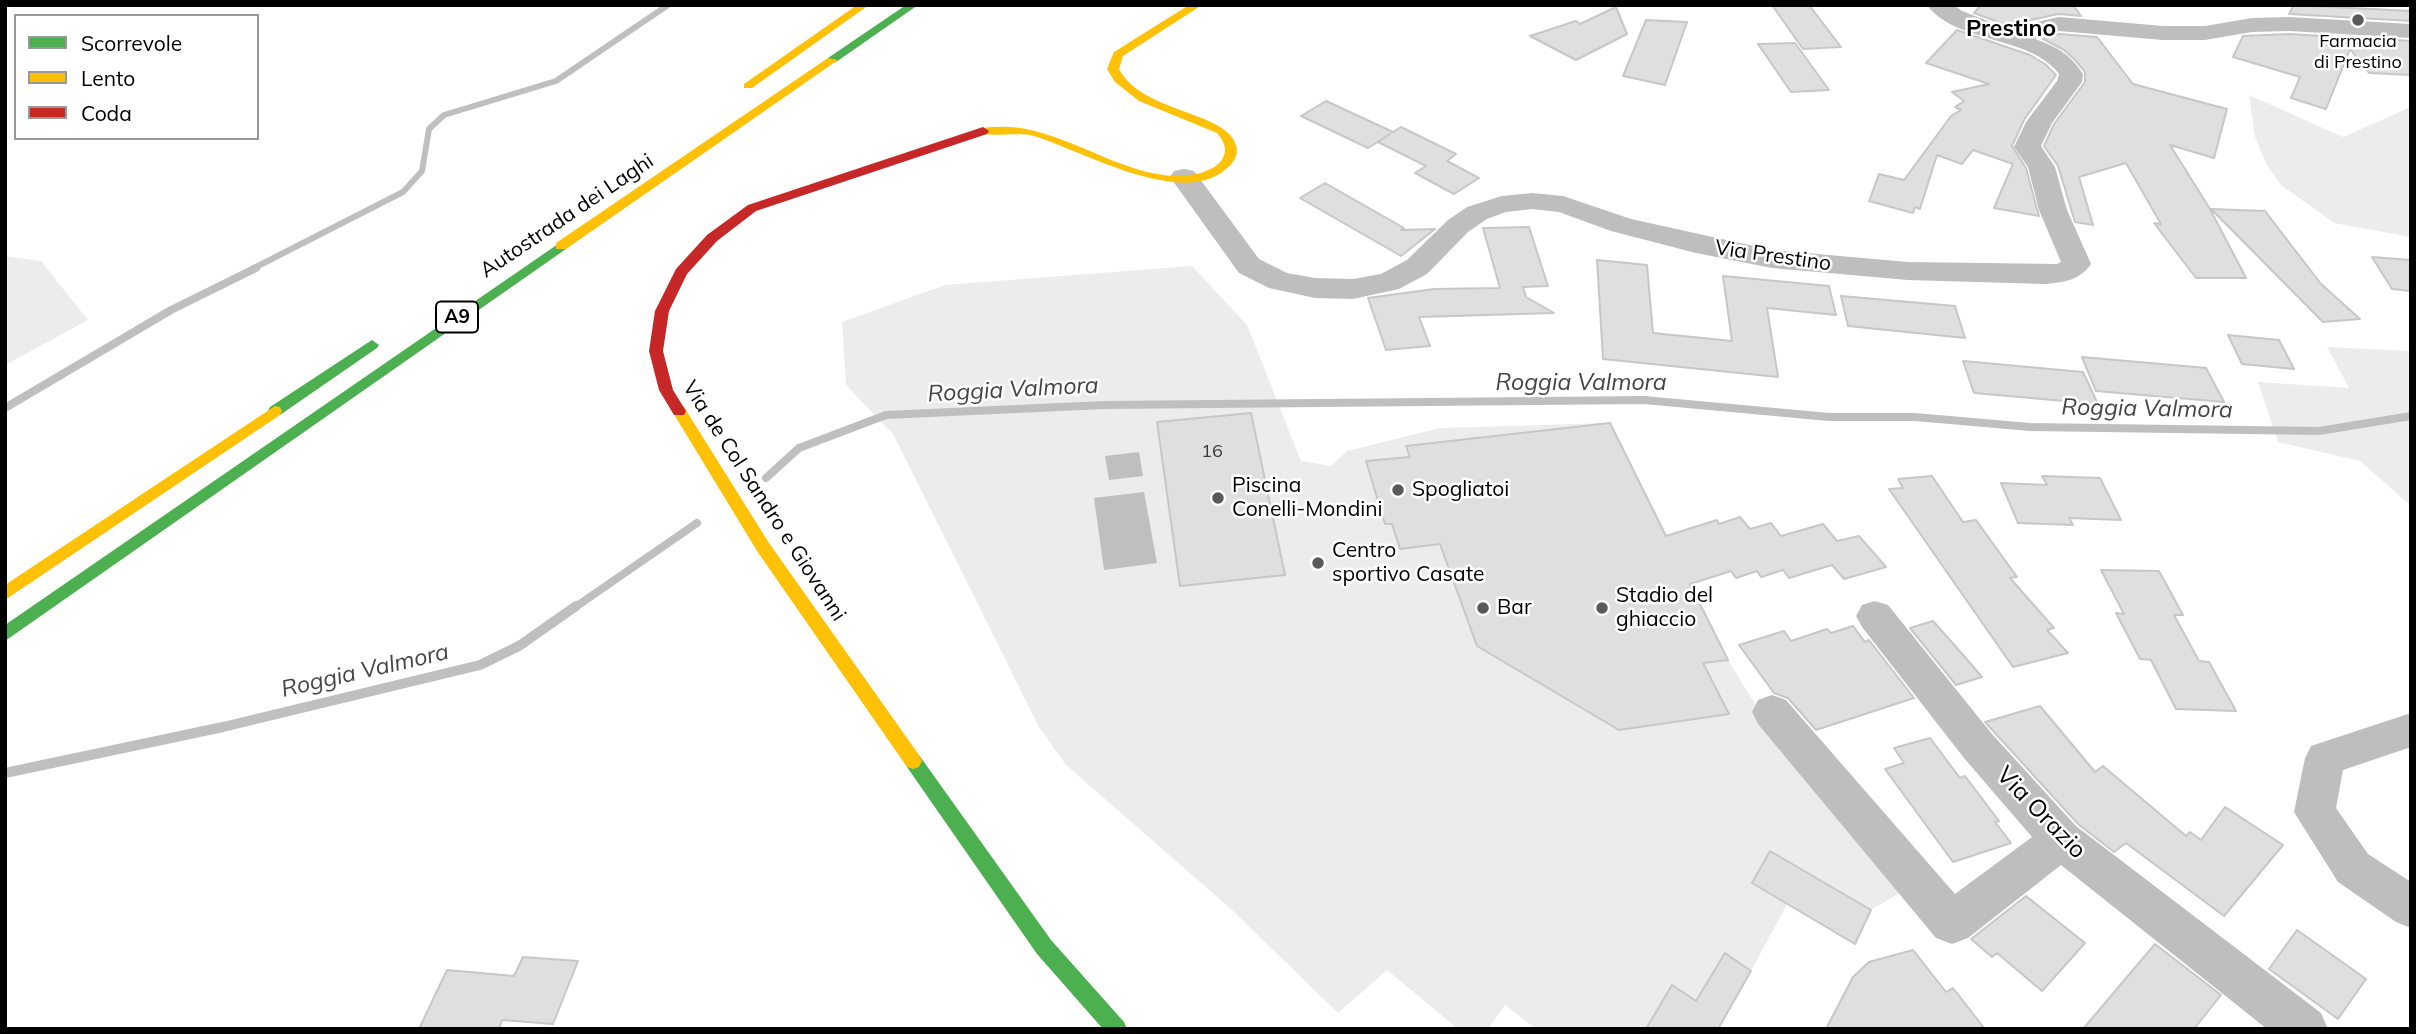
<!DOCTYPE html>
<html>
<head>
<meta charset="utf-8">
<style>
	body { margin:0 }
	#map { position:relative; width:2416px; height:1034px; overflow:hidden; background:#fff; font-family:Mulish,sans-serif }
	canvas { display:block }
	.frame { position:absolute; inset:0; border:7px solid #000; pointer-events:none }
	.legend { position:absolute; left:14px; top:14px; width:245px; height:126px; box-sizing:border-box; background:#fff; border:2px solid #999; margin:0; padding:9px 12px; list-style:none; font-size:21px; color:#000 }
	.legend li { display:flex; align-items:center; gap:14px; height:35px }
	.legend b { width:35px; border:2px solid #999 }
</style>
</head>
<body>
<div id="map">
<canvas width="2416" height="1034"></canvas>
<div class="frame"></div>
<ul class="legend">
<li><b style="height:9px;background:#4caf50"></b>Scorrevole</li>
<li><b style="height:9px;background:#ffc107"></b>Lento</li>
<li><b style="height:9px;background:#c62828"></b>Coda</li>
</ul>
</div>
<script>
const g = document.querySelector('canvas').getContext('2d');
g.lineJoin = 'round';
function fill(path, color) { g.fillStyle = color; g.fill(path, 'evenodd'); }
function stroke(path, color, width, dash) { g.strokeStyle = color; g.lineWidth = width; g.lineCap = dash ? 'butt' : 'round'; g.setLineDash(dash || []); g.stroke(path); }
function write(font, color, halo, rows, align = 'center') {
  g.font = font + ' Mulish,sans-serif'; g.lineWidth = 5; g.setLineDash([]); g.textBaseline = 'middle'; g.strokeStyle = halo; g.fillStyle = color; for (const [text, x, y, turn = 0] of rows) {
    g.save(); g.translate(x, y); g.rotate((+turn || 0) * Math.PI / 180); g.textAlign = isNaN(turn) ? turn : align; if (halo) g.strokeText(text, 0, 0); g.fillText(text, 0, 0); g.restore();
  }
}
fill(new Path2D(`
	M2249,95L2343,137L2411,107V237L2334,223L2281,185L2267,165L2255,137Z
	M5,256L41,261L88,320L5,365Z
	M1192,266L1247,325L1301,461L1331,466L1347,451L1440,428L1610,423L1728,660L1766,722L1908,888L1871,910L1855,944L1787,904L1751,971L1725,953L1696,1001L1646,1029H1536L1505,1005L1488,1029H1458L1387,970L1338,1013L1231,909L1066,765L1039,727L893,434L846,385L842,322L945,285Z
	M2327,347L2411,351V506L2360,461L2278,442L2258,382L2349,388Z`), '#ececec');
fill(new Path2D(`
	M1139,452L1143,476L1109,480L1105,456Z
	M1144,492L1157,563L1104,570L1094,498Z`), '#bfbfbf');
stroke(new Path2D(`
	M252,269L403,192L422,171L429,129L444,115L556,81L668,5`), '#bfbfbf', 6);
stroke(new Path2D(`
	M5,408L171,310L256,268
	M766,478L799,448L886,415L1104,405L1644,400L1829,417H1915L2030,427L2319,431L2411,416
	M574,608L697,523`), '#bfbfbf', 8);
stroke(new Path2D(`
	M5,773L223,727L480,665L519,646L576,606`), '#bfbfbf', 10);
const building = new Path2D(`
	M1772,5H1809L1841,47L1803,49Z
	M1981,5H2073L2081,16L2058,14L2031,20L2014,28L1974,13Z
	M2294,5L2411,11V21L2289,14Z
	M1616,7L1627,34L1576,60L1530,36L1576,21L1580,24Z
	M1646,20L1687,22L1665,85L1623,76Z
	M1957,30L2030,55L2045,64L2056,75L2024,120L2012,146L2026,168L2039,216L1994,208L2013,164L1973,150L1962,164L1937,155L1920,209L1915,207L1913,213L1869,201L1879,174L1904,180L1951,116L1961,110L1955,107L1964,101L1952,92L1989,84L1926,63Z
	M2059,34L2097,37L2133,84L2227,109L2214,158L2170,145L2210,209L2246,278H2196L2154,223L2161,224L2126,163L2079,177L2093,225L2075,222L2058,166L2044,146L2054,124L2085,82V72L2075,60L2064,50L2043,39Z
	M2289,34L2411,41V75L2369,73L2350,49L2326,109L2291,98L2300,77L2233,57L2243,36Z
	M1795,43L1829,90L1791,92L1758,44Z
	M1326,101L1393,132L1401,127L1456,154L1447,161L1479,178L1454,194L1415,173L1426,166L1378,142L1390,134L1368,148L1301,116Z
	M1325,183L1404,228L1401,230L1435,229L1401,256L1300,198Z
	M2211,209L2265,211L2321,284L2360,319L2323,322Z
	M1529,227L1548,286L1523,287L1526,297L1554,313L1419,317L1430,346L1386,350L1368,298L1434,289L1500,288L1483,228Z
	M2372,257L2411,260V291L2392,289Z
	M1597,260L1647,265L1653,333L1732,341L1723,276L1829,286L1836,315L1767,308L1778,377L1603,359Z
	M1841,296L1955,306L1965,338L1848,326Z
	M2228,335L2279,340L2294,369L2242,364Z
	M2082,357L2206,368L2224,402L2096,391Z
	M1963,361L2083,372L2098,404L1974,393Z
	M1251,413L1285,575L1180,586L1157,422Z
	M1610,423L1666,536L1717,520L1719,524L1740,517L1750,529L1771,523L1781,536L1823,524L1837,541L1859,536L1886,567L1844,579L1832,565L1789,578L1783,570L1761,577L1757,571L1736,578L1731,571L1690,584L1728,660L1703,663L1729,714L1619,730L1477,646L1440,544L1400,549L1392,524H1385L1366,461L1410,457L1406,446Z
	M1932,476L1963,522L1976,520L2017,577L2010,578L2054,628L2047,630L2068,653L2013,667L1889,489L1903,488L1898,479Z
	M2042,476L2100,478L2121,520L2069,518L2073,525L2018,523L2001,483L2047,485Z
	M2101,570L2159,571L2183,615H2174L2199,661L2209,662L2236,711L2176,709L2151,660L2140,659L2116,613L2124,614Z
	M1933,621L1964,656L1982,677L1956,685L1910,628Z
	M1853,626L1865,642L1869,640L1914,698L1816,730L1788,698L1774,693L1739,645L1784,631L1791,641L1827,629L1831,633Z
	M2040,706L2095,772L2103,766L2186,836L2190,832L2201,840L2225,807L2283,845L2224,916L2126,843L2114,852L2078,824L1985,722Z
	M1930,738L1960,778L1965,776L1999,821L1995,822L2011,843L1953,862L1885,769L1904,763L1894,748Z
	M1770,851L1871,910L1855,944L1752,883Z
	M2026,896L2085,943L2042,991L1997,953L1992,957L1971,939Z
	M2297,930L2366,979L2338,1019L2269,969Z
	M2155,944L2221,995L2194,1029H2083Z
	M1913,950L1946,992L1953,988L1985,1029H1826L1853,977L1869,962Z
	M1725,953L1751,971L1718,1029H1646L1672,985L1696,1001Z
	M523,957L578,961L553,1024L502,1020L499,1029H419L447,970L514,976Z`);
fill(building, '#dfdfdf');
stroke(building, '#c7c7c7', 2);
fill(new Path2D(`
	M1927,5H1954L1962,11L2014,31L2032,23L2059,17L2163,26H2205L2252,18L2289,17L2411,24V38L2289,31L2252,32L2205,40H2163L2059,31L2035,39C2057,47 2070,54 2083,74L2082,82L2052,123L2041,146L2055,167L2067,210L2091,264C2079,281 2064,282 2045,284L1908,280L1772,268L1696,253L1611,231L1559,212L1532,209L1506,212L1487,219L1468,232L1427,274L1399,289L1353,299L1315,298L1269,288L1239,273L1170,177L1174,171L1184,169L1194,171L1259,259L1287,273L1315,278L1353,279L1381,274L1407,260L1448,220L1467,207L1502,196L1532,193L1563,196L1631,219L1772,250L1908,262L2057,264L2061,262L2039,210L2028,167L2014,147L2026,122L2057,81L2059,74C2032,36 1954,43 1927,5Z
	M1875,601L1888,605L1992,734L2076,826L2321,1013L2328,1029H2267L2061,865L1968,938L1952,944L1936,938L1758,724L1752,712L1758,700L1772,695L1786,700L1955,894L2032,837L1964,758L1862,627L1856,616L1862,605Z
	M2411,713V747L2343,770L2336,808L2368,854L2411,882V928L2396,922L2338,882L2294,812L2305,758L2311,746Z`), '#bebebe');
fill(new Path2D(`
	M906,5H918L836,62H828V58Z
	M561,242L566,243V249L5,641V625Z
	M372,340L379,345L377,348L280,415H270L268,411L270,407Z
	M913,753L919,755L1051,940L1124,1022L1127,1029H1103L1037,954L907,767L904,761L907,755Z`), '#4caf50');
fill(new Path2D(`
	M857,5H869L752,88H744V84Z
	M1189,5H1202L1123,56L1119,69C1142,113 1226,111 1236,145C1239,154 1234,163 1227,168C1183,210 1081,150 1034,136C1018,131 987,139 977,131C983,127 990,127 997,127C1066,123 1134,191 1201,173C1209,170 1219,166 1223,158C1228,148 1223,140 1217,133L1139,101L1115,82L1107,69L1114,52Z
	M828,58L838,60L566,249H556V243Z
	M275,406L280,407L282,411L280,415L5,600V585Z
	M679,406L684,407L769,543L919,755L922,761L919,767L913,769L907,767L757,551L672,411Z`), '#ffc107');
fill(new Path2D(`
	M983,127L989,131L987,134L756,211L717,241L687,274L669,311L663,351L673,390L686,411L684,415H674L659,390L649,351L655,311L676,269L707,235L748,205Z`), '#c62828');
for (const [x, y, r, color] of [
	[2358,20,7,"#595959"],
	[1398,490,7,"#595959"],
	[1218,498,7,"#595959"],
	[1318,563,7,"#595959"],
	[1483,608,7,"#595959"],
	[1602,608,7,"#595959"]
]) { const dot = new Path2D(); dot.arc(x, y, r, 0, 2 * Math.PI); g.fillStyle = color; g.fill(dot); stroke(dot, '#fff', 2.5); }
write('18px', '#000', '#fff', [
	["Farmacia",2358,42],
	["di Prestino",2358,63]
]);
write('18px', '#383838', null, [
	["16",1212,452]
]);
for (const [x, y, w] of [
	[457,317,42]
]) { const box = new Path2D(); box.roundRect(x - w / 2, y - 15.5, w, 31, 5); g.fillStyle = '#fff'; g.fill(box); stroke(box, '#000', 2); }
write('bold 19px', '#000', null, [
	["A9",457,317]
]);
write('21px', '#000', '#fff', [
	["Autostrada dei Laghi",567,216,-34],
	["Via Prestino",1773,256,8],
	["Via de Col Sandro e Giovanni",764,501,57]
]);
write('21px', '#000', '#fff', [
	["Piscina",1232,486],
	["Conelli-Mondini",1232,510],
	["Spogliatoi",1412,490],
	["Centro",1332,551],
	["sportivo Casate",1332,575],
	["Stadio del",1616,596],
	["ghiaccio",1616,620],
	["Bar",1497,608]
], 'left');
write('bold 23px', '#000', '#fff', [
	["Prestino",2011,29]
]);
write('italic 23px', '#444', '#fff', [
	["Roggia Valmora",1581,383],
	["Roggia Valmora",1013,390,-3],
	["Roggia Valmora",2147,409,1],
	["Roggia Valmora",365,671,-13]
]);
write('24px', '#000', '#fff', [
	["Via Orazio",2041,813,46]
]);
</script>
</body>
</html>
